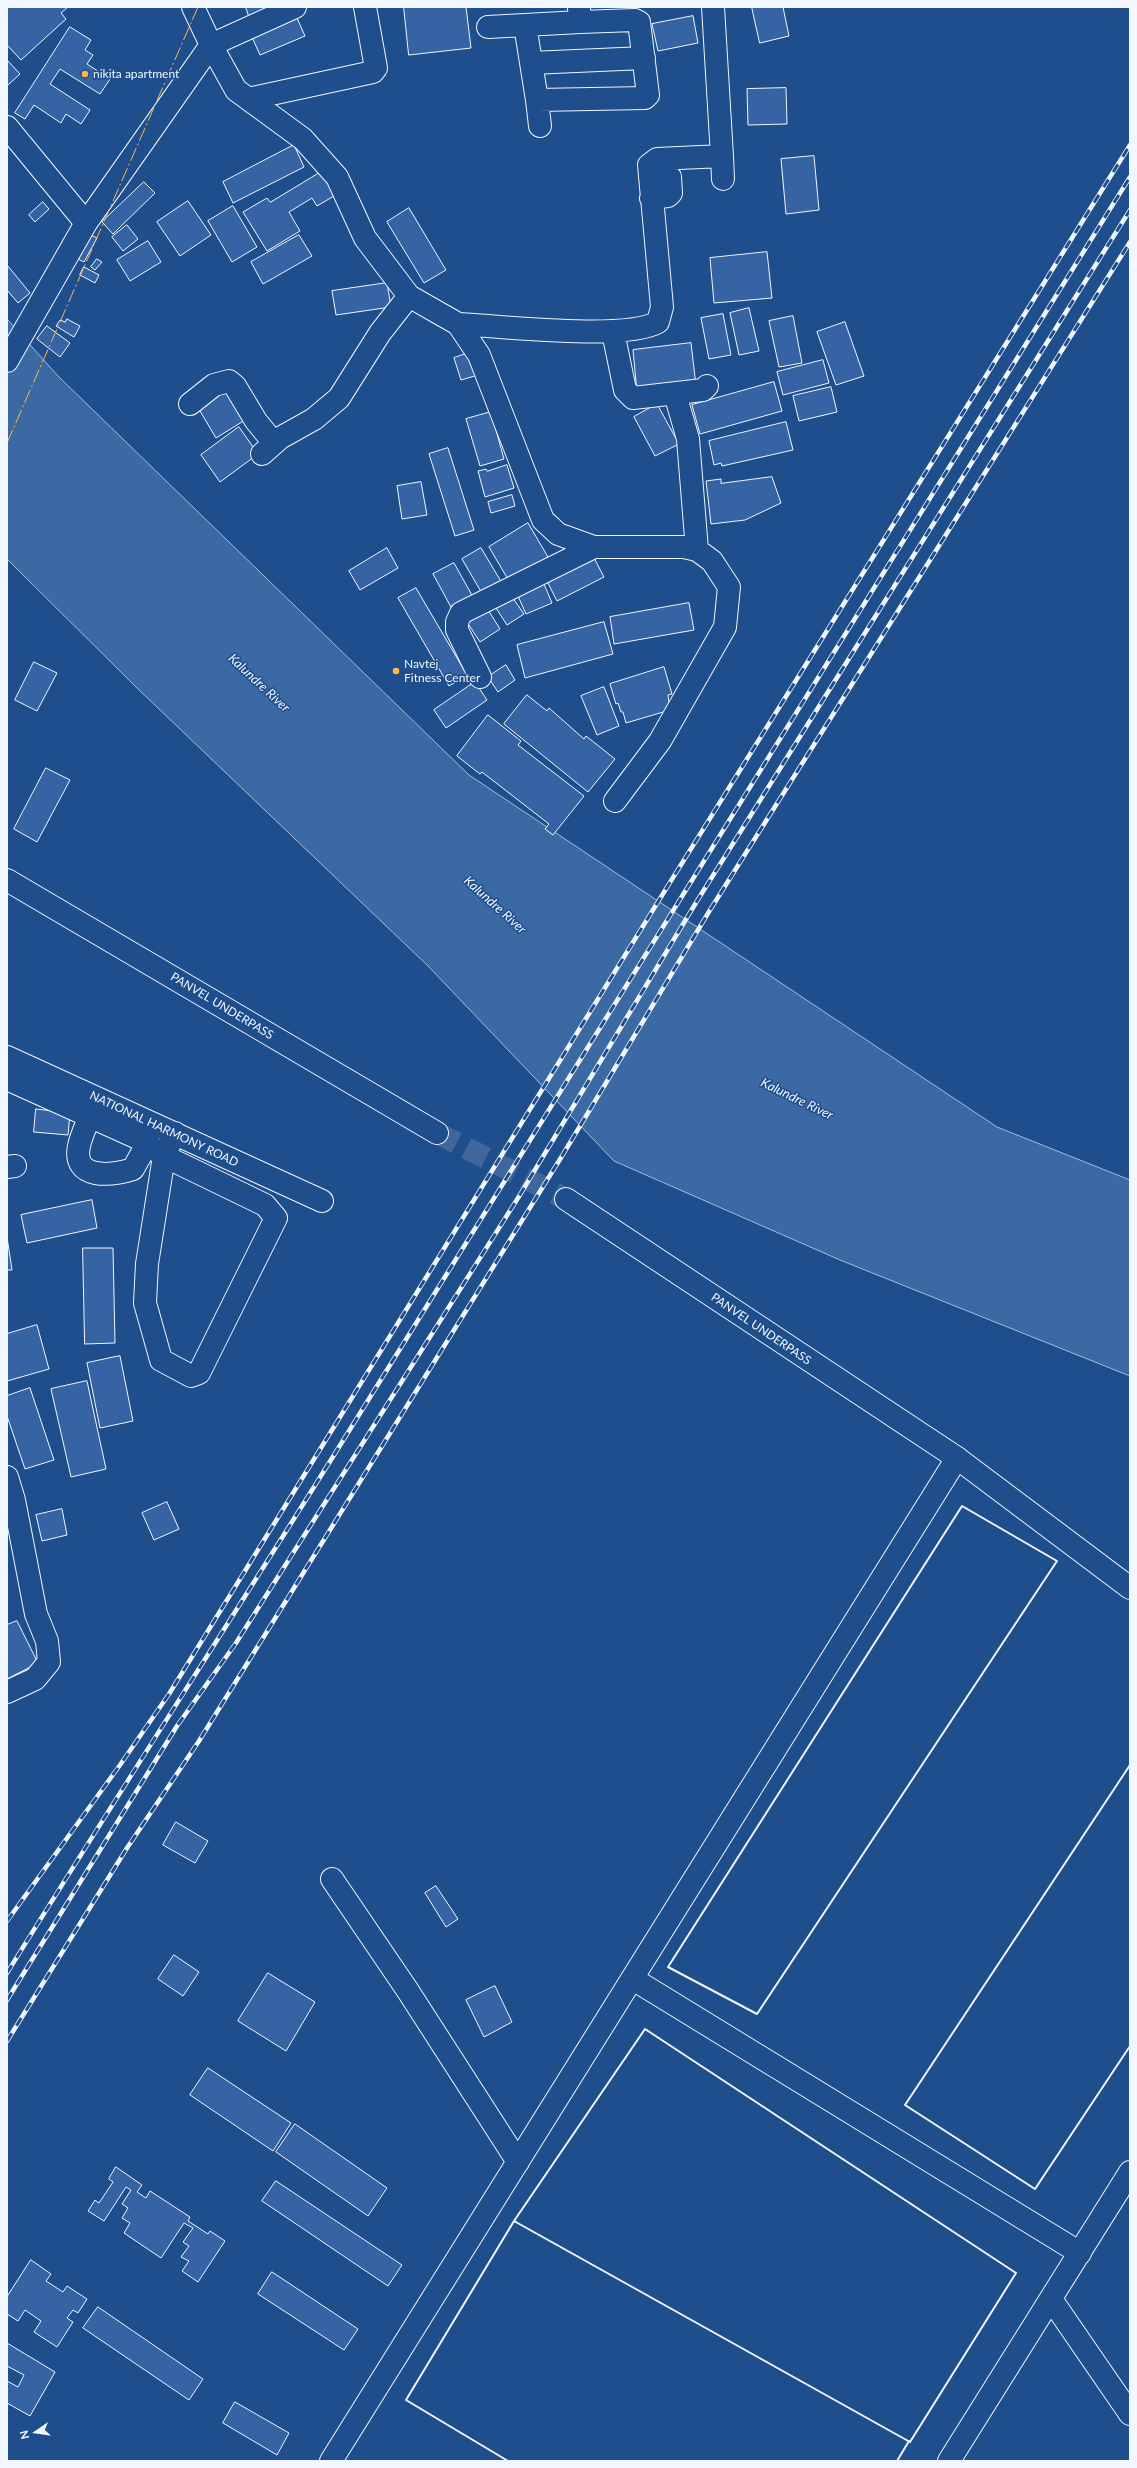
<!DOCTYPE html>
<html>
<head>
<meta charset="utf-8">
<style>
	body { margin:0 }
	#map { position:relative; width:1137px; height:2468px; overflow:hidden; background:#1f4e8c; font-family:Lato,sans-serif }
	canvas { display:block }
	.frame { position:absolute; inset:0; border:8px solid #f2f6ff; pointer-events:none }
	.north { position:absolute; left:16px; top:2412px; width:40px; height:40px; -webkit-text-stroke:3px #1f4e8c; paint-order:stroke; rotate:257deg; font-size:11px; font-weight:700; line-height:16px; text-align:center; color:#f2f6ff }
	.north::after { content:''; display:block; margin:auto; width:14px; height:18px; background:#f2f6ff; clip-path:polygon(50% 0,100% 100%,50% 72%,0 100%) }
</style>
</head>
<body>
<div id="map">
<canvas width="1137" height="2468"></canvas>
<div class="frame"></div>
<div class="north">N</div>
</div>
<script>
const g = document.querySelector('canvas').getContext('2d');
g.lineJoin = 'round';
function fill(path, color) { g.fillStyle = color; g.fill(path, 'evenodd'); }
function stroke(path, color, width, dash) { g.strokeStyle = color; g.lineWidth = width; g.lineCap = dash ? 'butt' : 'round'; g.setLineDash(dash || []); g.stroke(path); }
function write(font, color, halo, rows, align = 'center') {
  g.font = font + ' Lato,sans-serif'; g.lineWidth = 3; g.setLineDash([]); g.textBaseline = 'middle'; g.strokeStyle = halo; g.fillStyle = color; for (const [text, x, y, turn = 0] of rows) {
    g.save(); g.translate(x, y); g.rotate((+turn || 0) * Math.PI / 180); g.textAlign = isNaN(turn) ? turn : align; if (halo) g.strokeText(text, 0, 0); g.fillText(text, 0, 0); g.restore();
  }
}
const water = new Path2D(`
	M7,319L58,376L469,775L997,1127L1130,1180V1376L840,1260L614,1161L428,966L136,687L7,559Z`);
fill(water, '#3b69a3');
stroke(water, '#a8bbd7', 1);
const building = new Path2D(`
	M7,7H68L61,13L66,19L21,60L7,45Z
	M246,7H271L249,16Z
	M404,7H466L471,48L409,55Z
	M752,7H783L789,36L760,43Z
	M693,16L698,43L658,51L652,24Z
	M297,18L305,36L260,55L252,37Z
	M70,27L91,40L85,50L93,55L87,64L110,79L100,94L60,69L50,84L90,110L81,124L66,114L61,123L34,105L25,119L15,113Z
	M7,60L20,74L8,85H7Z
	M786,88L787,124L748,125L747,89Z
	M294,145L304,167L233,203L223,182Z
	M814,156L819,210L786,214L781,159Z
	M326,169L339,193L317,206L312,198L289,212L300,231L267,251L243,212L267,198L270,202Z
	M144,182L155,193L113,234L102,222Z
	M188,201L211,235L180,256L157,222Z
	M43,202L49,209L35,222L29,215Z
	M233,206L257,247L232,262L208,221Z
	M409,208L446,270L424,283L387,222Z
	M127,225L138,239L123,251L112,237Z
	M91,235L97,238L84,262L78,259Z
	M299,235L312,256L263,284L251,262Z
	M148,241L161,262L130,281L117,260Z
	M767,252L772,298L714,303L710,258Z
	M97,259L102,262L95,270L91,267Z
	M7,265L30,293L18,303L7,290Z
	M84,267L99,275L95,283L80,275Z
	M387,283L391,307L336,315L332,291Z
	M749,308L759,351L739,355L730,313Z
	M723,314L731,355L709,359L701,318Z
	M793,316L802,363L779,367L769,321Z
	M67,319L80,326L74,337L56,326L60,320L65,322Z
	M845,322L864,376L836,385L817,332Z
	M47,326L70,343L60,357L37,339Z
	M691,343L696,386L637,392L633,350Z
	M471,352L478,375L461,380L454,358Z
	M823,360L829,383L783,395L777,372Z
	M774,382L782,411L700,434L692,405Z
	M831,387L837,412L799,421L793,396Z
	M226,389L245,420L216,438L197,406Z
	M657,404L679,444L655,456L634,417Z
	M491,412L504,459L480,466L466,419Z
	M786,422L793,450L722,466L721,463L714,465L709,441Z
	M239,427L258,454L220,482L201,455Z
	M448,448L474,530L455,536L429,454Z
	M507,465L514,488L485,497L478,471L486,469L487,471Z
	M772,477L781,503L745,520L711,524L706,481L721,479V483Z
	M421,482L427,515L402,519L397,486Z
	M512,495L515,506L491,513L488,502Z
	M528,523L548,557L509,581L489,547Z
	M387,548L398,568L360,590L349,571Z
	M481,548L502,583L483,595L462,559Z
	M594,558L604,577L557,601L547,581Z
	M454,563L473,597L452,609L433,574Z
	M544,584L552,603L526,614L518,596Z
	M416,588L467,675L449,686L398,598Z
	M510,594L524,614L507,625L494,605Z
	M689,603L694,630L614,644L610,617Z
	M485,605L500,629L480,642L465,619Z
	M604,622L613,654L525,678L517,645Z
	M34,662L57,673L37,711L15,700Z
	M506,665L515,680L498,692L488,677Z
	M664,667L672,694L668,695L670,710L626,723L623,712H621L618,703L616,704L610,684Z
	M475,682L487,700L446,728L434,710Z
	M604,687L619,726L597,735L581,696Z
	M527,695L547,711L549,708L584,739L586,736L615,759L588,792L504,724Z
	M488,715L521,741L518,745L584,796L553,835L545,829L549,824L482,772L480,774L457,756Z
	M46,768L70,780L37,842L14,829Z
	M36,1109L70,1113L68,1135L34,1132Z
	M92,1200L97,1228L27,1243L21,1215Z
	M7,1237L12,1270H7Z
	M83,1248H113L115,1343L85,1344Z
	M37,1325L49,1369L7,1381V1334Z
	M120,1356L133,1421L100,1428L87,1363Z
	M87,1381L106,1469L71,1477L51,1389Z
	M30,1388L54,1460L25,1469L7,1416V1396Z
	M167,1502L179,1529L154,1540L142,1513Z
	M62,1509L67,1535L42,1541L36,1515Z
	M17,1621L38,1663L7,1679V1625Z
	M176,1822L208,1841L195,1863L163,1845Z
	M436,1886L458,1919L446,1927L425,1893Z
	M174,1955L199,1972L183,1996L158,1979Z
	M268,1973L315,2002L286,2051L238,2021Z
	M495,1986L512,2022L484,2037L466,2000Z
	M208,2068L291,2123L273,2151L190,2095Z
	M295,2124L387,2188L368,2216L276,2152Z
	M116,2167L142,2185L137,2192L146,2198L150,2191L190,2217L188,2221L208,2234L210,2231L225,2241L198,2282L182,2271L189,2261L181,2257L189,2246L183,2242L193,2228L184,2223L161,2258L124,2233L130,2223L122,2218L128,2208L122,2204L131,2190L126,2187L104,2221L88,2211L95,2200L99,2203L113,2182L109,2179Z
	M276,2181L402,2265L388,2286L262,2201Z
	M31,2260L51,2274L46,2281L63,2292L67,2286L87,2299L78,2313L73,2310L67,2318L73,2322L57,2347L34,2332L41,2321L25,2310L18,2321L7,2314V2297Z
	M272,2272L358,2329L344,2350L258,2294Z
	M98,2307L203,2379L189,2400L83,2328Z
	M7,2343L55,2372L30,2416L7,2403V2381L18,2387L24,2375L7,2366Z
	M235,2402L289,2433L277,2455L223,2423Z`);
fill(building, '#3563a3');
stroke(building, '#f2f6ff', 1);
stroke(new Path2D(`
	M437,1133L566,1199`), '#3f679d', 22, [22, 11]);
const minor = new Path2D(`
	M193,7L211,45L236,90L303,139L337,177L365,238L409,296L458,324L479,355L543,520L558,534L594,547H684L697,550L712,561L729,587L725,627L660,741L615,801
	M525,25L537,100
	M488,27L580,22L579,8
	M531,63L644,58
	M248,99L373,72L376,68L365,7
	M540,126L537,100L645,98L648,95L639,22L635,20L580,22
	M7,127L86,223
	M722,156L723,179
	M650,177L667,175L670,177L671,193L668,196L651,198
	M458,324C500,326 626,341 658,322L662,307L649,165L657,159L722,156L713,7
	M613,332L625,390L633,398L703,390L707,386
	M7,361L86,223L211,45L295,7
	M675,394L688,439L697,550
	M190,404L214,385L229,381L235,386L256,421L274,443
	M262,454L280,438L314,419L339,398L380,333L409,296
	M480,677L457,630V622L461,613L594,547
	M7,1057L322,1201
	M7,1079L140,1139L164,1156L265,1205L276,1218L199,1373L191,1376L161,1360L145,1303L147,1264L164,1156L175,1133
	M90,1116C86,1126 81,1136 79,1146C72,1180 111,1176 133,1169L147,1144
	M7,1167L15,1166
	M7,1477L14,1500L36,1614L47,1641L49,1662L35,1679L7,1692
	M332,1879L408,1991L518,2162
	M633,1979L1080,2253
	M1051,2299L1130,2414
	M331,2461L957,1458`);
const major = new Path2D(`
	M7,880L437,1133
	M566,1199L957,1458L1130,1588
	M949,2461L1130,2172`);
stroke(minor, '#f2f6ff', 24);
stroke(major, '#f2f6ff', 24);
stroke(minor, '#1f4e8c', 22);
stroke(major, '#1f4e8c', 22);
const rail = new Path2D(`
	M7,1921L120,1765L169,1694L669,884L1130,145
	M7,1973C113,1802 222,1634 329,1463L1130,177
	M7,2000L177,1726L236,1643L518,1198L697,901L1130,210
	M7,2041L127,1848L199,1741L562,1156L710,910L1130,242`);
stroke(rail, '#f2f6ff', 4.5);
stroke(rail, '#1f4e8c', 3, [9]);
stroke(new Path2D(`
	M962,1506L1057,1561L757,2014L668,1967Z
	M1130,1765L905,2105L1035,2189L1130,2046
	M645,2029L1016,2273L910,2442L514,2221Z
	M508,2461L406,2400L514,2221L516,2222
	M897,2461L909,2441`), '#f2f6ff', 2);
stroke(new Path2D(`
	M7,443L198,7`), '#ffb74d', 1, [14, 3, 2, 3]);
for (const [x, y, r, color] of [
	[85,74,4,"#ffb74d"],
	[396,671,4,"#ffb74d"]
]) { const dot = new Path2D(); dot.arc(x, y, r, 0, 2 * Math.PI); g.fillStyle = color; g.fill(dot); stroke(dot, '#1f4e8c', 1.5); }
write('12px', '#f2f6ff', '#1f4e8c', [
	["nikita apartment",93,74],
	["Navtej",404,664],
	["Fitness Center",404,678]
], 'left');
write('12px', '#f2f6ff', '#1f4e8c', [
	["PANVEL UNDERPASS",222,1006,31],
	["NATIONAL HARMONY ROAD",164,1129,25],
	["PANVEL UNDERPASS",761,1329,34]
]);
write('italic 13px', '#f2f6ff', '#1f4e8c', [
	["Kalundre River",259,683,43],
	["Kalundre River",495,905,42],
	["Kalundre River",797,1099,26]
]);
</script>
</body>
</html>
